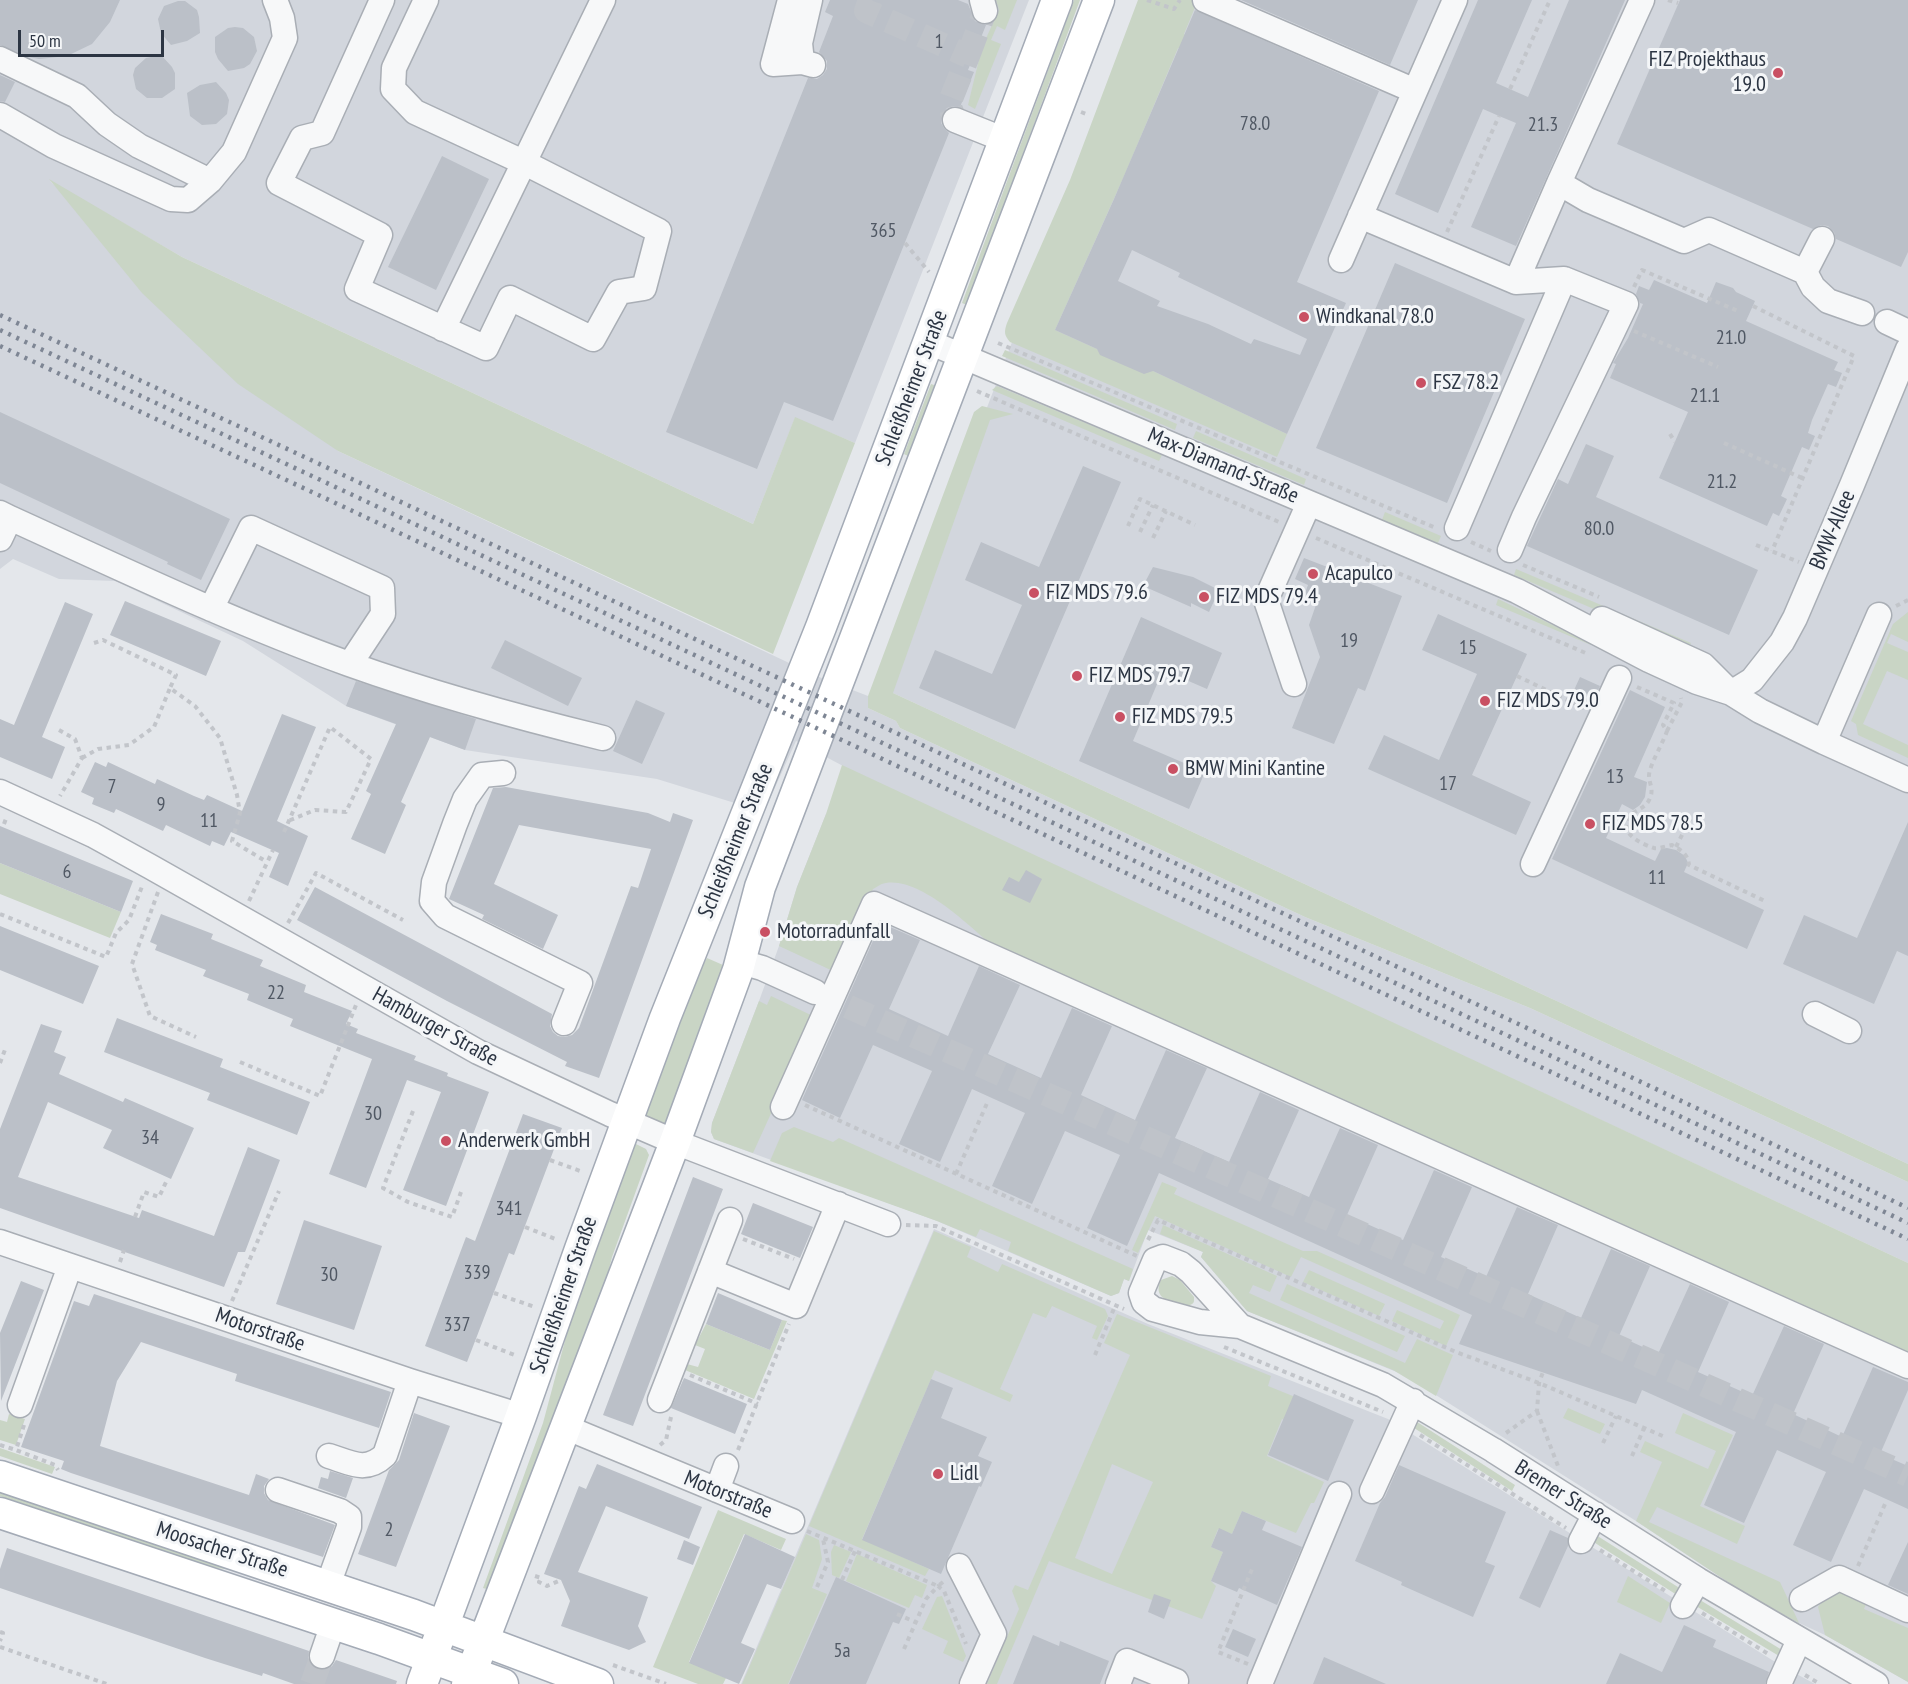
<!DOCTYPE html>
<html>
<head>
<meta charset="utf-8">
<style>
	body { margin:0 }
	#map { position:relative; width:1908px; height:1684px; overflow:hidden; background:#e4e7eb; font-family:"PT Sans Narrow",sans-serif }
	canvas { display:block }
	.scale { position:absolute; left:18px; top:30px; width:146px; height:27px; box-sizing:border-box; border:3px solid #2c3543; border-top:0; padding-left:8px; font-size:18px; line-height:21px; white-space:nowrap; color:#2c3543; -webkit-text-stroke:4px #f4f6f8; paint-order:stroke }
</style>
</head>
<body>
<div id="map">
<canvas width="1908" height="1684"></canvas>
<div class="scale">50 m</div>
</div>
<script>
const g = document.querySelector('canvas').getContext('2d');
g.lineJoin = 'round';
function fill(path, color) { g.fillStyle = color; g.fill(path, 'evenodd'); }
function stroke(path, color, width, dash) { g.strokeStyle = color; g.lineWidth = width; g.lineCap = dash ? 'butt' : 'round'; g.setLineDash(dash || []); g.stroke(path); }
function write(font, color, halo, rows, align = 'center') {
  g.font = font + ' "PT Sans Narrow",sans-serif'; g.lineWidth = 6; g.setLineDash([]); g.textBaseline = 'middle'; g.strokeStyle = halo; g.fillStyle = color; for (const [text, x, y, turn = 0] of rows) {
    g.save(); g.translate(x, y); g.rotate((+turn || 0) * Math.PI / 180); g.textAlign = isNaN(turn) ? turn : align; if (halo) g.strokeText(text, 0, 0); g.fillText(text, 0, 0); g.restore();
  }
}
fill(new Path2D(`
	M0,0H1029L855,443L795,418L753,524L182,257L50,181L338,451L819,677L868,696V708L896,721L900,728L1305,917L1530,1008L1908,1182V1263L860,775L796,741L764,812L657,779L465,750L346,706L243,641L115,581L59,579L13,559L0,569Z
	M1143,0H1908V1164L880,687Z
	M826,814L1908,1301V1682L1825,1635L1799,1623L1743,1592L1636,1521L1404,1375L1247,1311L1201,1257L1203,1252L1148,1230L1129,1281L1124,1279L1119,1293L1111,1296L937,1221L714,1139L711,1132L712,1123L759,1001L779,946L797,887Z
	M934,1229L1148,1324L1388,1419L1780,1665L1815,1684H741Z`), '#d2d6dd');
fill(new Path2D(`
	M996,0H1017L1005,30L997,26L991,40L1001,44L975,109L968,105L982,47L999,10Z
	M1074,0H1080L967,305L962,303Z
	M1138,0H1198L1184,34L1189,36L1183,49L1178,48L1125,174L1055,330L1097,349L1101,355L1153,371L1287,434L1277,457L1010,342C1004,335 1004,332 1007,323L1070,180Z
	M49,179L182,257L753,524L795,417L855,443L773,654L338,451L238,384L142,293Z
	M1005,350L1177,424L1175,430L1002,356Z
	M931,384L937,386L910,457L904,454Z
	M997,386L1162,455L1159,461L992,390Z
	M982,406L1013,414L990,420L893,693L1908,1164V1182L1530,1008L1305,917L900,728L896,721L868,708V696L974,412Z
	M1196,431L1306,479L1304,485L1193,438Z
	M1385,512L1441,536L1438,543L1382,520Z
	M1516,569L1691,643L1688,649L1514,575Z
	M1498,599L1593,644L1591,645L1496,605Z
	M1908,612V642L1891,634L1887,643L1908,652V680L1887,671L1863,724L1908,745V758L1858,735L1856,724L1851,721L1893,624Z
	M842,765L1908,1263V1357L997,950C973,929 921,877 886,883C882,883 877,887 873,889L835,972L779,946L797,887L826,814Z
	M0,863L121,912L110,938L0,894Z
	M707,958L723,965L724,972L668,1124C658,1126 649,1120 643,1112L690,987Z
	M771,996L815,1017L753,1153L714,1139L711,1132L712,1123L759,1001L767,1005Z
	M794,1127L833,1142L839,1138L1133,1269L1129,1281L1124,1279L1119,1293L1111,1296L1008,1251L1011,1242L980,1229L976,1237L937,1221L770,1161L782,1133Z
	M636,1144L646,1149L649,1155L612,1257L603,1294L493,1591L483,1588L543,1423L586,1262L632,1145Z
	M1162,1182L1177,1188L1174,1194L1303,1251H1317L1460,1315L1446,1346L1392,1321L1397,1310L1440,1329L1444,1321L1301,1257L1291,1277L1155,1216L1138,1253L1132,1250Z
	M1163,1225L1277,1276L1270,1292L1253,1285L1249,1293L1405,1363L1417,1339L1453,1355L1436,1396L1393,1370L1247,1311L1201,1257L1203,1252L1160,1234Z
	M934,1231L971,1247L967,1257L998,1272L1002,1264L1105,1309L1108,1316L1097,1340L1092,1338L1097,1326L1052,1306L1046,1318L1033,1313L1000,1389L1013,1395L1010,1402L935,1370L862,1539L929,1569L925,1576L809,1526Z
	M1309,1270L1385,1304L1379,1316L1303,1282Z
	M1172,1276L1180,1280L1194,1297C1194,1301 1195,1303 1190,1305C1186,1307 1180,1304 1176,1303C1163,1300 1154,1294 1161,1280Z
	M1287,1284L1405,1336L1397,1352L1280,1300Z
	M1117,1314L1271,1376L1268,1386L1315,1405L1305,1429L1282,1419L1267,1456L1324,1482L1314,1503H1311L1296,1533L1242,1511L1232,1534L1218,1529L1211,1547L1223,1552L1211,1581L1216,1586L1202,1619L1049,1561L997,1684H987L1019,1609L1012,1591L1015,1585L1028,1590L1130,1355L1104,1343ZM1112,1464L1153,1482L1112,1574L1075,1558Z
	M782,1320L787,1321L754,1399L685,1370L687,1364L698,1367L705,1349L695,1345L706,1324L770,1350Z
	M1568,1408L1605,1424L1600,1434L1563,1418Z
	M1683,1413L1733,1435L1700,1506L1745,1526L1737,1544L1657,1507L1649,1522L1780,1582L1799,1623L1743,1592L1636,1521L1662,1462L1640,1452L1645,1441L1708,1469L1716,1451L1675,1433Z
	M9,1414L25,1419L16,1445L0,1440V1420L7,1422Z
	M1414,1420L1515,1485L1512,1491L1411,1426Z
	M0,1448L55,1467L52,1474L0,1456Z
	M0,1489L251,1573L205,1566L0,1496Z
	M718,1510L786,1539L781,1550L744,1534L689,1662L726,1678L723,1684H698L653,1667Z
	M806,1534L819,1540L822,1559L812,1588L827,1594L788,1684H742Z
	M1596,1535L1681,1589L1677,1595L1592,1541Z
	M834,1545L851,1552L839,1578L832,1575L831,1552Z
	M857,1554L927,1585L922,1598L915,1595L909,1608L846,1581Z
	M1628,1576L1670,1603L1661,1623L1617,1602Z
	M1841,1588L1868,1599L1864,1609L1908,1628V1682L1825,1635L1818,1607L1829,1591Z
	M942,1596L966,1656L963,1662L943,1653L948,1641L922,1629L937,1597Z
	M1700,1600L1787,1653L1784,1659L1696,1606Z`), '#c9d5c5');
fill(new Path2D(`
	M0,0H120L110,22L92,44L67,56L39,59L29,57L0,45Z
	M830,0H958L968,4L975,21L986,25L968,70L974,72L960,107L954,106L947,108L942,115L941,123L944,128L949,133L833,421L784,402L757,469L666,432L808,78L817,79L823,75L827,69V61L819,52L833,16L825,12Z
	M1241,0H1418L1390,65Z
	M1478,0H1532L1496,83L1528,97L1569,0H1625L1516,246L1471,227L1516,123L1499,116L1483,109L1438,213L1395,194Z
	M1680,0H1908V252L1901,267L1836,239L1834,232L1828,226L1821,225L1813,229L1617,144Z
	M178,1H185L197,10L199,17L200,33L187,41L171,45L161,33L158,19L164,6Z
	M1195,10L1379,91L1297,282L1346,303L1287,434L1153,371L1144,374L1100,355L1097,349L1055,330L1114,199ZM1132,250L1180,273L1178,277L1307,339L1300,355L1254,339L1251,344L1208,324L1157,306L1160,301L1118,281Z
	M235,27L243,28L254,37L257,51L250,64L244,68L228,71L218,59L215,52V37L228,28Z
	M161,55L172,67L175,73V89L162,98H147L136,89L133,75L135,68L146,58Z
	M0,75L15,82L5,102L0,101Z
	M216,82L226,93L229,100L227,114L216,124L202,125L190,116L187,93L200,85Z
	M442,156L489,179L436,290L388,267Z
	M1395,263L1525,319L1447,503L1316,448Z
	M1654,280L1707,303L1716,282L1733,288L1736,292L1755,301L1746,321L1838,362L1834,370L1842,373L1836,387L1828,384L1812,420L1808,433L1815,436L1809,450L1802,447L1781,496L1787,499L1779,516L1773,513L1767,526L1659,478L1688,412L1610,378L1616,364L1613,363L1628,338L1643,304L1640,303L1636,294L1639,286L1649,290Z
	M0,412L230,519L201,580L167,564L168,562L0,483Z
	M1586,444L1614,456L1596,497L1758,570L1729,635L1527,546L1558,479L1568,484Z
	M1083,466L1121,482L1015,729L919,688L935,650L992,674L1022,605L965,580L981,542L1039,567Z
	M1304,558L1402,596L1365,691L1358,688L1334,744L1292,728L1320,657L1309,625L1317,602L1304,596L1308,585L1295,579Z
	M1153,567L1193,577L1219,590L1209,612L1191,603V607L1143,586Z
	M125,601L221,641L206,676L110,635Z
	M65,602L93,614L42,737L65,747L52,779L0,757V719L14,725Z
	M1438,614L1527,654L1472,775L1531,802L1516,835L1368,769L1384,735L1439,760L1477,674L1422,650Z
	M1141,617L1222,653L1207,689L1163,670L1133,741L1205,772L1189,809L1079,761Z
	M505,640L582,678L568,706L491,668Z
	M1580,677L1600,686L1589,708L1570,699Z
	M356,681L476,719L465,750L430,737L401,802L406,805L385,854L351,839L371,794L366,791L396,724L346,706Z
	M1630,690L1665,707L1634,777L1647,782L1645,797L1640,805L1633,810L1622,804L1606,838L1655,861L1661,849L1667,848L1676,850L1685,856L1688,863L1684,872L1764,910L1747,949L1552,859Z
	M636,700L665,713L642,764L613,751Z
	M282,714L316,727L277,821L308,836L288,886L269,877L279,853L231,832L224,846L212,841L210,846L166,825L163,831L116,809L114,813L92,804L94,798L81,792L95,762L106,767L108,762L155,784L157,779L194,796L204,800L207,795L242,811Z
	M506,787L648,813L670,822L673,813L693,820L599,1078L565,1066L567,1062L447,1001L297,920L315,887L552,1014L550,1026L553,1032L558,1036L565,1037L572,1035L579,1028L631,886L638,888L651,849L519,825L494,884L558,915L543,949L482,919L484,915L449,899L493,788Z
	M1908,822V956L1897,951L1874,1004L1783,964L1804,915L1857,938Z
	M0,826L133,881L121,912L0,863Z
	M1026,870L1042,879L1030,903L1002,890L1009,877L1019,882Z
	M161,914L213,934L211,939L263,960L260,966L306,985L304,992L352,1011L346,1024L358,1029L356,1033L416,1056L414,1060L448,1073L447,1076L489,1092L446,1206L403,1190L441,1092L407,1080L366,1188L329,1174L372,1059L290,1026L293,1019L247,1000L249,994L203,976L206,970L155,950L157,945L150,942Z
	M881,923L920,940L889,1009L948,1036L979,966L1020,985L988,1054L1041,1078L1072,1008L1112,1026L1081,1095L1135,1120L1166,1050L1207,1068L1175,1138L1229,1162L1260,1092L1299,1110L1268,1179L1309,1197L1340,1128L1378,1145L1347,1215L1403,1240L1434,1170L1472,1187L1441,1257L1486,1277L1517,1207L1558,1225L1528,1294L1581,1318L1611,1249L1650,1266L1619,1336L1658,1354L1690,1284L1729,1302L1698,1372L1752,1396L1784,1326L1824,1344L1793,1414L1842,1437L1873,1367L1908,1382V1390L1880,1454L1908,1466V1509L1864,1489L1831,1562L1793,1545L1826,1472L1777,1450L1744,1523L1704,1505L1736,1432L1642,1390L1636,1404L1459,1344L1472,1315L1159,1173L1127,1246L1087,1228L1120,1155L1065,1131L1032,1204L992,1186L1025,1113L972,1089L940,1162L899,1144L932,1071L873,1045L840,1118L802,1100Z
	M0,926L99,966L83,1004L0,970Z
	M117,1018L223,1059L220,1067L310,1102L297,1135L207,1100L210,1093L104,1052Z
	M41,1024L62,1031L54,1052L66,1057L59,1074L123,1102L125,1098L194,1128L171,1179L103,1148L112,1130L48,1102L18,1177L139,1218L142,1210L214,1236L248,1147L280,1160L245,1252H238L224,1287L0,1208V1129Z
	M523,1114L562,1128L514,1255L509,1253L467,1362L425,1346L466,1237L475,1241Z
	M693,1177L723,1189L633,1426L603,1415Z
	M753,1203L813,1227L800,1258L741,1234Z
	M304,1220L382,1246L354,1330L276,1304Z
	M21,1281L44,1290L1,1401L0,1333Z
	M718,1293L782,1320L770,1350L706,1324Z
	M94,1294L391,1392L379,1428L235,1381L237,1374L141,1342L117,1381L100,1446L249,1495L256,1474L269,1479L264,1486V1493L268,1500L335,1525L323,1557L71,1473L61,1469L64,1461L21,1447L74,1301L89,1306Z
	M684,1378L747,1404L735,1434L671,1408Z
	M931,1379L953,1388L941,1418L987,1437L978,1456L992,1462L981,1487L979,1486L941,1574L862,1540Z
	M1294,1394L1354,1420L1328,1481L1268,1455Z
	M414,1413L450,1426L396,1567L358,1554L389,1470L399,1460Z
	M597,1464L702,1507L689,1539L606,1506L578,1572L648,1597L638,1626L646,1642L629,1650L561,1626L570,1601L561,1580L544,1574L579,1486L586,1489Z
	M1399,1465L1506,1512L1485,1562L1495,1566L1473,1617L1401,1585L1402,1582L1355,1561L1380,1503L1385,1497Z
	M330,1471L353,1478L346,1498L318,1488L321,1477L328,1479Z
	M1242,1511L1266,1521L1262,1530L1302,1547L1277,1605L1239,1588L1237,1592L1211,1581L1223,1552L1211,1547L1219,1528L1232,1534Z
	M1550,1530L1568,1538V1546L1540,1608L1519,1598Z
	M745,1534L795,1557L781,1589L767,1584L741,1643L755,1649L739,1684L689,1663Z
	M684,1540L700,1547L693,1565L677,1559Z
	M1908,1542V1594L1888,1585Z
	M7,1548L309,1651L308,1659L312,1666L317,1669L325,1670L332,1666L336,1660L397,1681L396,1684H294L263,1673L262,1676L205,1658L0,1588V1569Z
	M836,1577L906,1609L899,1624L893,1622L866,1684H789Z
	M1154,1594L1171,1600L1164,1619L1148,1612Z
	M1684,1625L1716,1640L1713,1647L1769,1672L1765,1684H1606L1620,1653L1662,1672Z
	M1233,1629L1256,1639L1248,1657L1225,1647Z
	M1033,1635L1059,1646L1060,1641L1109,1661L1100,1684H1013Z
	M1324,1657L1386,1684H1313Z`), '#bbc0c8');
stroke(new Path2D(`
	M870,0L866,11L968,56L949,104L955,120
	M968,56L985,11
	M815,992L1908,1475
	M312,1684L322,1656`), '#bfc3c9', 24, [24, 12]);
const minor = new Path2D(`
	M382,0L322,133L302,138L279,183L380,235L357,289L486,348L510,298L593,339L619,292L644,288L659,231L525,163L415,112L393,89L394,68L426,0
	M790,0L773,64L802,62
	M810,0L800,43L802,62L813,65
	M982,0L985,11
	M1205,0L1415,91
	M1642,0L1559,183L1588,200L1684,241L1709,230L1805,272L1813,287L1828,301L1862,313
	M0,59L77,96L107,124L139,146L210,181
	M0,115L54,146L171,199L188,200L210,181L234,152L285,38L282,18L275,0
	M955,120L1005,140
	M1360,216L1516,282L1564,279L1626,304L1524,517L1510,550
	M1341,260L1455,0
	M1805,272L1822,239
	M1516,282L1559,183
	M1887,322L1908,332
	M443,329L603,0
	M929,342L1517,591L1649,660L1697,682L1731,693
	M0,513L10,518L0,539
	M10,518C122,569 233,622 349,664C433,694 517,717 603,738
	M1457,528L1564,279
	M211,609L251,528L382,588L383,614L350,664
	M1602,619L1703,665L1731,693L1760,711L1824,742L1908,780
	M1294,684L1266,600L1309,503
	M1731,693L1752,680L1782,642L1795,618L1852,485L1908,349
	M1824,742L1879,615
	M503,773L482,775L465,799L455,824L434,882L432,901L445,916L580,983L564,1023
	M0,792L93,835L151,867L478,1052L610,1114L675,1142L888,1224
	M1533,864L1619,678
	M741,962L762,968L815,992
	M1815,1014L1849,1031
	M783,1107L874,904L1908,1366
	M0,1242L410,1381L521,1416
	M710,1271L796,1306L838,1204
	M1240,1326L1191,1272L1181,1264L1163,1257L1155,1260L1141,1293L1144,1302L1153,1309L1200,1322L1240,1326L1383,1385L1493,1450L1698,1580L1876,1684
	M660,1400L730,1220
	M20,1405L70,1266
	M565,1427L792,1521
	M329,1456C351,1463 366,1473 385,1455L410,1381
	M278,1490L340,1511L349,1517V1527L328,1585
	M717,1490L726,1466
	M1372,1491L1413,1401
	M1581,1541L1595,1514
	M959,1566L994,1634L972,1684
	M1802,1599L1839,1578L1908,1610
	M1683,1606L1698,1580
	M322,1656L333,1624
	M1118,1684L1127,1661L1176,1681
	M1260,1684L1339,1494
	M1779,1684L1799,1640`);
const major = new Path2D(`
	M0,1476L414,1615L598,1684
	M0,1513L379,1639L503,1684
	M422,1684L521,1416L580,1249L665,1018L821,627L1057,0
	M467,1684L675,1142L738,970L760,887L1099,0`);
stroke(minor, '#a9aeb5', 27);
stroke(major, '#a4abb6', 33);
stroke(new Path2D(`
	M1147,0L1174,9L1180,0
	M1668,0L1678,3
	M1510,89L1550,0
	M1081,112L1089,115
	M1447,232L1499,116
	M905,243L929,272
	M1634,287L1642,270L1738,311
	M1753,306L1854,356L1772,551
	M1634,331L1718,367
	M998,343L1436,528
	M977,391L1279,522
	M1670,434L1675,442
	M1724,443L1802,478
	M1128,526L1140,499L1195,525
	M1140,532L1153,505
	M1153,538L1166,511
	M1316,538L1588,654
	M1471,542L1491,551
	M1756,545L1799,562
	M1523,565L1599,597
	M1896,606L1908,600
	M94,643L103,640L176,675L170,688L195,706L220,738L237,795L240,813L232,841L267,862
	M1517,676L1584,708
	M1637,687L1674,703L1663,725L1667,731C1663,743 1650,764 1649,775C1649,784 1654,789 1650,798C1646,809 1635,809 1630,817C1617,832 1641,844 1654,848C1658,849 1666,846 1672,845C1681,850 1688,854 1689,865L1767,902
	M59,730L75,739L82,758L60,796
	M1667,731L1682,702L1681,698
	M82,758L98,749L129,745L154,727L170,688
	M4,824L7,816
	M284,832L330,727L371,759L346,812L315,810L288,821
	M1676,847L1691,817
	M158,892L132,964L150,1016L196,1037
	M249,901L273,850
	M0,914L106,957L116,933L129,920L143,884
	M288,923L316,873L403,920
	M240,1062L320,1096L356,1005
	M0,1063L6,1047
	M805,1105L1137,1256
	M413,1111L383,1188L408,1202L452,1217L461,1192
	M550,1160L583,1172
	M956,1174L988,1101
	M135,1217L144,1192L159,1197L167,1180
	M906,1225L936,1226L1124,1309
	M525,1227L558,1240
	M743,1239L794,1259
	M1148,1240L1158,1220L1456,1352L1539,1383L1665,1437
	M120,1262L124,1250
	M494,1293L535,1307
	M232,1301L279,1191
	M476,1340L517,1356
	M1224,1347L1383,1412
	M1095,1355L1115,1306
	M690,1375L758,1404
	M1537,1411L1558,1466
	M24,1425L16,1450L55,1465L58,1470
	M1506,1433L1537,1411L1539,1383L1543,1372
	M1420,1435L1566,1528
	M1603,1443L1616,1416
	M0,1445L16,1450
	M660,1445L666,1440L671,1417
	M738,1450L789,1324
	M1632,1456L1644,1428
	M807,1531L938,1586L943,1582
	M1600,1550L1667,1592
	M1858,1566L1885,1504
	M535,1576L541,1578L539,1582L547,1586L561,1580
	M842,1580L855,1551
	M817,1587L828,1562L823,1539
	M1702,1613L1770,1655
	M897,1614L915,1622
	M0,1632L3,1633L0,1641
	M0,1647L107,1684
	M904,1649L926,1599L938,1586L944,1591L966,1644
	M1248,1664L1218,1652L1252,1569
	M613,1665L666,1684
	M1805,1675L1820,1684`), '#c2c5ca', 4, [4.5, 4.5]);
stroke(minor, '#f7f8f9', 24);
stroke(major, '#fff', 30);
stroke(new Path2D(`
	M0,315L1366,952L1908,1208
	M0,330L1908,1223
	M0,346L1908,1239`), '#7e8694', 4.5, [3, 6]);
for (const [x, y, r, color] of [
	[1778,73,6,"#c95063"],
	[1304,317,6,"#c95063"],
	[1421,383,6,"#c95063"],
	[1313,574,6,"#c95063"],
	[1034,593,6,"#c95063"],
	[1204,597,6,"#c95063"],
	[1077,676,6,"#c95063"],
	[1485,701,6,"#c95063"],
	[1120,717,6,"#c95063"],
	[1173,769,6,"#c95063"],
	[1590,824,6,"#c95063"],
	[765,932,6,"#c95063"],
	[446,1141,6,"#c95063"],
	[938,1474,6,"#c95063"]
]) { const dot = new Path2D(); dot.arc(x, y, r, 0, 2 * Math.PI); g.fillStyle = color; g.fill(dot); stroke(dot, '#f4f6f8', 2); }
write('20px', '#505864', null, [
	["1",939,42],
	["78.0",1255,124],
	["21.3",1543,125],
	["365",883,231],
	["21.0",1731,338],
	["21.1",1705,396],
	["21.2",1722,482],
	["80.0",1599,529],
	["19",1349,641],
	["15",1468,648],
	["13",1615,777],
	["17",1448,784],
	["7",112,787],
	["9",161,805],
	["11",209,821],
	["6",67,872],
	["11",1657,878],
	["22",276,993],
	["30",373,1114],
	["34",150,1138],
	["341",509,1209],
	["339",477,1273],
	["30",329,1275],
	["337",457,1325],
	["2",389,1530],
	["5a",842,1651]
]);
write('22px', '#2c3543', '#f4f6f8', [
	["FIZ Projekthaus",1766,60,"right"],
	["19.0",1766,85,"right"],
	["Windkanal 78.0",1316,317],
	["FSZ 78.2",1433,383],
	["Acapulco",1325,574],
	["FIZ MDS 79.6",1046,593],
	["FIZ MDS 79.4",1216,597],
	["FIZ MDS 79.7",1089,676],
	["FIZ MDS 79.0",1497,701],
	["FIZ MDS 79.5",1132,717],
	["BMW Mini Kantine",1185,769],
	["FIZ MDS 78.5",1602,824],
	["Motorradunfall",777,932],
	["Anderwerk GmbH",458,1141],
	["Lidl",950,1474]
], 'left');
write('22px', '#2c3543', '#f4f6f8', [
	["Schleißheimer Straße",912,388,-69],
	["Max-Diamand-Straße",1223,466,23],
	["BMW-Allee",1833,530,-67],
	["Schleißheimer Straße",736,841,-68],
	["Hamburger Straße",435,1027,29],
	["Schleißheimer Straße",564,1295,-71],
	["Motorstraße",260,1330,19],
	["Motorstraße",728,1495,22],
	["Bremer Straße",1563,1495,32],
	["Moosacher Straße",222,1550,18]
]);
</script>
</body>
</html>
